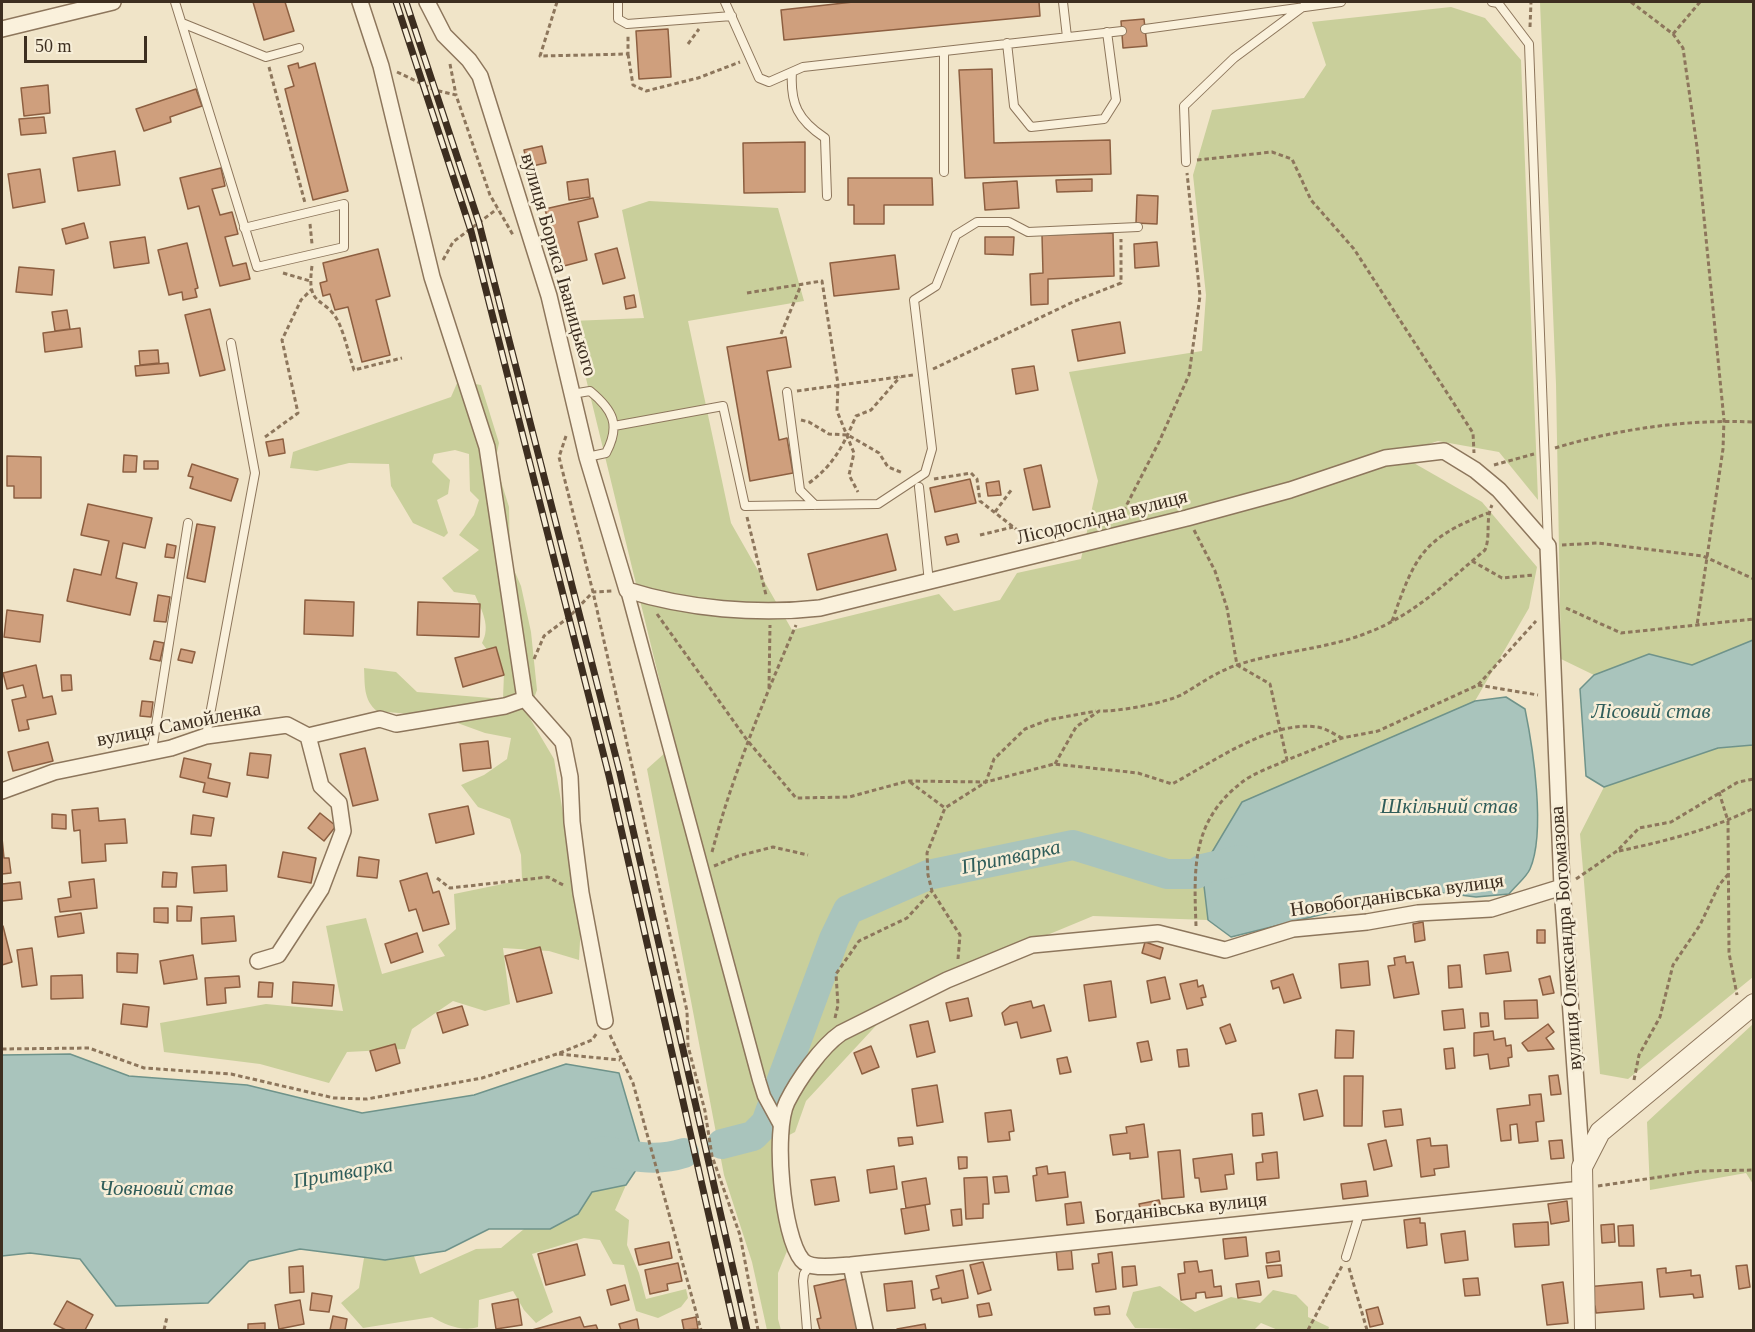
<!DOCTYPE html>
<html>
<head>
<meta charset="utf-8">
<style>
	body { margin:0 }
	#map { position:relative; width:1755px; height:1332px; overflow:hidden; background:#f0e4c8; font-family:"Times New Roman",serif }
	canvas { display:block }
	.frame { position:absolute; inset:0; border:3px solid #3d2e20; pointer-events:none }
	.scale { position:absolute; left:24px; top:36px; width:123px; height:27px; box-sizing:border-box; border:3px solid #3d2e20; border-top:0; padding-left:8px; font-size:18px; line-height:21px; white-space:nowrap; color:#3d2e20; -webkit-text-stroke:4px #f7eed8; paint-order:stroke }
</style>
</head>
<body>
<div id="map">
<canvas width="1755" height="1332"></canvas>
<div class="frame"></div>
<div class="scale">50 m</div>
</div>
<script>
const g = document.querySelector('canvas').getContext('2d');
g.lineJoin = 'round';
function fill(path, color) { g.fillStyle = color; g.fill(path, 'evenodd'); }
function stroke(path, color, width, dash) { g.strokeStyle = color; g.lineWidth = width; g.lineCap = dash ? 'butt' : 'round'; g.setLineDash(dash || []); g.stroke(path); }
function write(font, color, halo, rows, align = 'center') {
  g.font = font + ' "Times New Roman",serif'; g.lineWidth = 5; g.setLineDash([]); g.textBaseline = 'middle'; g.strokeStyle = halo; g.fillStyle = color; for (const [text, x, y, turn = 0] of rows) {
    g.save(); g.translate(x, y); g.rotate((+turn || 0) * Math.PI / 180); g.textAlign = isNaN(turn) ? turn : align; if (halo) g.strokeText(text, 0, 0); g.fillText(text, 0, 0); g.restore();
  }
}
fill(new Path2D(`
	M1540,2H1753V640L1692,665L1649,654L1594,675L1561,659L1556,384Z
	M1451,7L1485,18L1521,60L1538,500L1499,452L1438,441L1398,454L1482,502L1537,567L1529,608L1475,701L1242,802L1202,869L1208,920L1093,916L881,1004L884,1017L806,1101L795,1132L774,1143L787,1251L778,1273V1319L781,1330H767L752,1262L724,1175L647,769L675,744L572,321L644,318L622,210L649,201L778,208L804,301L688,321L731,523L792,630L939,594L954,611L1000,600L1017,573L1081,559L1098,481L1069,372L1202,351L1206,295L1193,175L1212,110L1304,98L1326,65L1312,22Z
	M458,381L481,385L499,443L495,462L509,507L510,561L521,586L531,632L537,690L528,715L554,759L581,922L579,960L549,951L503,948L510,1004L485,1011L453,1001L412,1029L405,1049L347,1052L329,1083L260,1064L164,1052L160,1023L266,1004L343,1011L326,926L366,918L382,974L445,956L438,945L456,929L454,894L522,880L521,855L510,819L478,807L461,785L484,775L507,759L511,738L485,733L441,717L377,711C363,700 365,684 364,668L396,672L417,692L503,699L504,673L482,643C491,626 482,611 475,595L454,592L442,578L479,550L459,535L474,515L479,500L470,491L469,454L455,450L434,454L432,462L450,480L448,494L437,500L448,533L444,537L413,523L391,486L389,464L349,463L317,471L290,468L293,452L451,397Z
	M1753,745V977L1628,1079L1600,1074L1580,834L1604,787L1718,748Z
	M1753,1024V1184L1746,1173L1650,1190L1647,1122Z
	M626,1185L615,1210L629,1220L627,1245L639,1273L646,1299L686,1289L688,1298L681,1307L658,1318L636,1311L624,1265L613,1264L600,1240L584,1238L532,1254L553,1312L536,1323L524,1310L513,1291L479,1300L478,1327C462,1332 446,1325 432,1317L363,1328L341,1303L359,1288L364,1258L385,1260L414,1256L420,1274L476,1249L501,1248L524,1229H550L578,1214L592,1192Z
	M1160,1286L1195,1312L1231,1297L1260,1303L1273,1290L1296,1295L1308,1307V1317L1329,1327L1328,1330H1278L1261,1323L1254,1330L1135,1328L1126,1315L1133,1292Z`), '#c9cf9b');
const water = new Path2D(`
	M1753,640V745L1718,748L1604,787L1586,776L1580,689L1594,675L1649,654L1692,665Z
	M1506,697L1525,709C1533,748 1546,832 1530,869C1526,878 1515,886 1509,894L1476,897L1420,890L1231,937L1208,920L1202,869L1242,802L1475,701Z
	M70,1054L129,1076L247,1085L362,1113L474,1095L566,1064L619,1073L644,1158L626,1185L592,1192L578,1214L550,1229H489L445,1251L385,1260L300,1249L249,1261L208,1303L116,1306L80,1259L30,1253L2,1256V1055Z`);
fill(water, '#a9c4bc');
stroke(water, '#6f938a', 1.5);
stroke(new Path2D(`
	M722,1144L753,1136L766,1123L834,939L848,910L928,875L1073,845L1167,874H1196L1202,869L1240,860
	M603,1151C632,1156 656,1162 684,1153`), '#a9c4bc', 30);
const building = new Path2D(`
	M253,2H285L294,31L264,40Z
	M853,2H1039L1040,16L784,40L781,10Z
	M1144,19L1147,46L1123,48L1121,21Z
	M668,29L671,77L639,79L636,31Z
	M298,63L299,68L315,63L348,191L313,200L285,89L294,86L288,66Z
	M992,69L994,143L1110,140L1111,174L965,178L959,70Z
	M48,85L50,113L24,116L21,88Z
	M196,89L202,106L170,117L171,122L144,131L136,109Z
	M44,117L46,133L21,135L19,119Z
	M805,142V192L744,193L743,143Z
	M542,146L546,163L528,167L524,150Z
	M115,151L120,185L78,191L73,158Z
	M221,168L225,186L212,189L220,215L232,212L238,234L225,237L233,266L246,263L250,279L220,286L199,206L188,209L180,178Z
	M40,169L45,202L13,208L8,174Z
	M848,178H932L933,205H884V224H854V205H848Z
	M588,179L590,197L569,200L567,182Z
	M1092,179V191L1057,192L1056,180Z
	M1017,181L1019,208L985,210L983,183Z
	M1137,195L1158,196L1157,224L1136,223Z
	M593,198L598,217L578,222L587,260L560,267L545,209Z
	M84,223L88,238L66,244L62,229Z
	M1113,233L1114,276L1048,279V304L1031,305L1030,274L1043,273L1042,235Z
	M145,237L149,263L114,268L110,242Z
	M985,237H1014L1013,255L985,254Z
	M1157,242L1159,266L1135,268L1134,244Z
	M187,243L198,288L195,289L197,297L183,300L182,292L169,295L158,250Z
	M617,248L625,278L603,284L595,254Z
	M378,249L390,296L376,300L390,355L362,362L348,307L335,310L330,294L323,296L320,283L327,281L323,263Z
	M895,255L899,289L834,296L830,263Z
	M19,267L54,270L52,295L16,292Z
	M634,295L636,307L626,309L624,297Z
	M210,309L225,370L200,376L185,315Z
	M67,310L70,329L55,331L52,312Z
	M1120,322L1125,353L1078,361L1072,330Z
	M80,328L82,347L45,352L43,333Z
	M786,337L791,367L767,371L779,440L787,438L793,473L750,481L727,347Z
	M158,350L159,363L140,365L139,351Z
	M168,363L169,373L136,376L135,366Z
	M1034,366L1038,390L1016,394L1012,369Z
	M283,439L285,453L269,456L266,442Z
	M124,455L137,456L136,472H123Z
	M7,456L41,457V498H14V486H7Z
	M144,461H158V469H144Z
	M192,464L238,479L231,501L190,488L193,477L188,476Z
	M1041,465L1050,507L1033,510L1024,469Z
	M970,479L976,503L935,512L930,488Z
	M999,481L1001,495L988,496L986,483Z
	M88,504L152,518L145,548L123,543L116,578L137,583L130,615L67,601L74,569L101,575L109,541L81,535Z
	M197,524L215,527L205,582L187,578Z
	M887,534L896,570L817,590L808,554Z
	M957,534L959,542L947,545L945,537Z
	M167,544L176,546L174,558L165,557Z
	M158,595L170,597L166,622L154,621Z
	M305,600L354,602L353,636L304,634Z
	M418,602L480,604L479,637L417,635Z
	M7,610L43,615L40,642L4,637Z
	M154,641L164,643L160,661L150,659Z
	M496,647L504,675L463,687L455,658Z
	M181,649L195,652L192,663L178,660Z
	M36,665L43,698L52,696L56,714L27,720L29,729L19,731L12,700L26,697L23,685L7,689L3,673Z
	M61,675H71L72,690L62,691Z
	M142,701L153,702L151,717L140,716Z
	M488,741L491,768L463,771L460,744Z
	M48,742L53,761L13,771L8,752Z
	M365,748L378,800L353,806L340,754Z
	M250,753L271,755L268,778L247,775Z
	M184,758L211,764L208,778L230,783L227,797L203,792L205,783L180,777Z
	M468,806L474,834L436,843L429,814Z
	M98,808L99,821L125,819L127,843L105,844L106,861L82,863L80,830L74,831L72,810Z
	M320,813L336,826L324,841L308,828Z
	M52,814L66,815V829L52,828Z
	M193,815L214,818L211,836L191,834Z
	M2,838L4,858H9L11,873L2,874Z
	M283,852L316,858L311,883L278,877Z
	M359,857L379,860L377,878L357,876Z
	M226,865L227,891L194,893L192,867Z
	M163,872L177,873L176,887H162Z
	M427,873L433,893L439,891L449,924L423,931L416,909L409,911L400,881Z
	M94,879L97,908L60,912L58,899L71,897L69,882Z
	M20,882L22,899L2,901V884Z
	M177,906L192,907L191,921H177Z
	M154,908H168V923L154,922Z
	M81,913L84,933L58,937L55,917Z
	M234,916L236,941L202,944L201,918Z
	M1423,922L1425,940L1415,942L1413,924Z
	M3,926L12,962L2,965V927Z
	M1537,930H1545V943H1537Z
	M417,933L423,952L391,963L385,944Z
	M1145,942L1163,948L1160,959L1142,953Z
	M540,947L552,993L517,1002L505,956Z
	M32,948L37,985L22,987L17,950Z
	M1508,952L1511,971L1486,974L1484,955Z
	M117,953L138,954L137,973L117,972Z
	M193,955L197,979L164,984L160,961Z
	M1405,956L1406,963L1413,962L1419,994L1394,998L1388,966L1395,965L1394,958Z
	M1368,961L1370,985L1341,988L1339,964Z
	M1460,965L1462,987L1449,988L1448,966Z
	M1293,974L1301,998L1284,1003L1279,987L1273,989L1271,981Z
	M82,975L83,998L51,999V976Z
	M239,976L240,987L225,988L226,1003L207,1005L205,978Z
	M1550,976L1554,993L1543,995L1539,979Z
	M1165,977L1170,999L1151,1003L1147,981Z
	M1197,980L1198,987L1203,985L1206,997L1201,998L1203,1005L1187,1009L1180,984Z
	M1111,981L1116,1017L1089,1021L1084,985Z
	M259,982L273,983L272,997H258Z
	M293,982L334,985L332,1006L292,1003Z
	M968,998L972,1016L950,1021L946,1003Z
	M1537,1000L1538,1018L1505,1019L1504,1001Z
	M1031,1001L1033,1008L1044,1005L1051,1031L1021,1038L1017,1022L1005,1025L1002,1013L1010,1006Z
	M123,1004L149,1007L147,1027L121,1024Z
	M462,1006L468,1025L443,1033L437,1013Z
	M1463,1009L1465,1028L1444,1030L1442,1011Z
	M1480,1013H1488L1489,1026L1481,1027Z
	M928,1021L935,1052L917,1057L910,1025Z
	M1230,1024L1236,1041L1226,1044L1220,1028Z
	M1548,1024L1554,1032L1546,1038L1554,1049L1528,1051L1522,1043Z
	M1336,1030L1354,1031L1353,1058H1335Z
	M1493,1031L1494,1040L1505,1038L1506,1046L1511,1045L1512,1057L1508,1058L1509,1066L1490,1069L1488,1054L1474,1056V1033Z
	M1148,1041L1152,1060L1141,1062L1137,1043Z
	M395,1044L400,1063L376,1071L370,1051Z
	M871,1046L879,1067L862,1074L854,1053Z
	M1453,1048L1455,1068L1446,1069L1444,1049Z
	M1187,1049L1189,1066L1179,1067L1177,1050Z
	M1067,1057L1071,1072L1060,1074L1057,1059Z
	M1558,1075L1561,1094L1551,1095L1549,1076Z
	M1344,1076H1363L1362,1126H1344Z
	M937,1085L943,1122L917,1126L912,1089Z
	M1317,1090L1323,1116L1304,1120L1299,1094Z
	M1541,1094L1544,1121L1536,1122L1538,1141L1519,1143L1517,1124L1510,1125L1511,1140L1501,1141L1497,1109L1530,1105L1529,1095Z
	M1401,1109L1403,1125L1385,1127L1383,1111Z
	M1011,1110L1014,1131L1009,1132L1010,1140L988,1142L985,1113Z
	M1262,1113L1264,1135L1253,1136L1252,1114Z
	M1144,1124L1148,1157L1130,1159V1153L1113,1155L1110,1135L1127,1133L1126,1127Z
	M912,1137L913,1144L899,1146L898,1138Z
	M1430,1138L1431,1146L1447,1145L1449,1167L1434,1169L1435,1175L1421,1177L1417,1140Z
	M1386,1140L1392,1166L1374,1170L1368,1144Z
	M1562,1140L1564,1158L1551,1159L1549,1141Z
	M1180,1150L1184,1197L1162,1199L1158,1152Z
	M1277,1152L1279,1178L1257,1180L1256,1163L1263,1162L1262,1154Z
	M1232,1154L1234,1174L1225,1175L1227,1189L1201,1192L1199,1178H1195L1193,1159Z
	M958,1157H967V1168L959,1169Z
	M894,1166L897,1189L870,1193L867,1170Z
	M1047,1166L1048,1174L1065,1172L1068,1197L1036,1201L1033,1176L1037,1175L1036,1168Z
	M1007,1176L1009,1192L995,1193L993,1177Z
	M835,1177L839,1201L815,1205L811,1180Z
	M987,1177L989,1204H983V1218L966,1219L964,1178Z
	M926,1178L930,1204L906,1208L902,1182Z
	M1366,1181L1368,1196L1343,1199L1341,1184Z
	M1159,1200L1162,1211L1142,1216L1139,1204Z
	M1567,1201L1569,1221L1551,1224L1548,1204Z
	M1081,1202L1084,1223L1067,1225L1065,1204Z
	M925,1205L929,1230L905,1234L901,1209Z
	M961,1209L962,1225L953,1226L951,1210Z
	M1420,1218V1223H1425L1427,1245L1407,1248L1404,1220Z
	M1548,1222L1549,1245L1515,1247L1513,1224Z
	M1614,1224L1615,1242L1602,1243L1601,1225Z
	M1633,1225L1634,1246H1619L1618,1226Z
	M1465,1231L1468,1260L1445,1263L1441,1234Z
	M1246,1237L1248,1256L1225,1259L1223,1239Z
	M669,1242L672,1258L639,1265L635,1249Z
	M577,1244L585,1275L546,1285L538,1254Z
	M1071,1247L1073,1269L1058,1270L1056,1249Z
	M1279,1251L1280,1261L1267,1263L1266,1253Z
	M1112,1252L1116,1289L1096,1292L1092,1264L1099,1263L1098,1254Z
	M1197,1261L1199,1272L1212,1270L1214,1287L1221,1286L1222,1296L1206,1298L1205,1292L1196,1293V1298L1181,1300L1178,1274L1185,1273L1184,1262Z
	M983,1262L991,1290L978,1294L970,1265Z
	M678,1263L682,1281L667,1284L668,1290L650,1294L645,1270Z
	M1281,1265L1282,1276L1268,1278L1266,1266Z
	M1747,1265L1750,1287L1739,1289L1736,1266Z
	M303,1266L304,1292L290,1293L289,1267Z
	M1135,1266L1137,1285L1123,1287L1122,1267Z
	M1666,1268V1273L1691,1270V1276L1700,1275L1703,1297L1694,1298L1693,1294L1660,1297L1657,1269Z
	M963,1270L968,1298L942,1303L941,1298L933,1300L931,1290L939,1288L936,1276Z
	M1478,1278L1480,1295L1465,1296L1463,1279Z
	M846,1279L858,1330H820L817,1319L821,1318L814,1286Z
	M912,1281L915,1308L887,1311L884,1284Z
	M1259,1281L1261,1295L1238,1298L1236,1284Z
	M1563,1282L1568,1323L1547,1325L1542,1285Z
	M1642,1282L1644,1309L1596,1313L1595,1306H1587L1586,1287Z
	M625,1285L629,1300L611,1305L607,1290Z
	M312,1293L332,1296L329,1312L310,1310Z
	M518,1299L522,1325L496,1329L492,1304Z
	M300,1300L304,1324L279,1329L275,1305Z
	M67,1301L93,1315L85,1330H66L54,1324Z
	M989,1303L992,1315L979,1317L977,1305Z
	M1109,1306L1110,1314L1095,1315L1094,1308Z
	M1378,1307L1383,1324L1370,1327L1366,1310Z
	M333,1316L347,1319L345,1330H330Z
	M580,1317L584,1327L596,1325L598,1330H532Z
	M696,1317L698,1329L684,1330L682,1320Z
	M637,1319L639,1330H621L619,1324Z
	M265,1323V1330H248V1324Z
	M925,1324L926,1330H897V1329Z`);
fill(building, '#cf9f7d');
stroke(building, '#8d5f41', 1.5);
const service = new Path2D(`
	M175,2L257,267L344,247V204L244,228
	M618,2V19L627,24L732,16
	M725,2L759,78L769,82L803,67L1122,31
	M1063,2L1067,37
	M1492,2L1498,3L1529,44L1548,545
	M182,23L266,57L299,48
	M1145,29L1341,2
	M1007,43L1014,106L1031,127L1104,119L1116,100L1107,32
	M944,51V172
	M792,72C790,104 798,120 825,138L827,196
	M1186,162L1184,106L1234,58L1304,6
	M787,392L800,490L815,505
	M572,394L590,391C613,410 621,425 606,453L587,457
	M614,426L723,406L745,506L878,504L925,473L932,449L914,300L936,286L956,235L977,222H1009L1028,232L1138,227
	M919,487L929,582
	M206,736L255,473L231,343
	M152,750L188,523
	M1346,1257L1360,1212
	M807,1330L803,1281L804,1274L810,1265`);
const pedestrian = new Path2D(`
	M627,590L759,1080L764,1096L782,1129`);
const minor = new Path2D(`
	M360,2L381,66L432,277L487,447L525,699L563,742L570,777L572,822L581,893L605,1021
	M427,2L444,35L469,60L480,76L549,296L587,457L627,590C687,609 758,615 820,608L1187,518L1290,490L1385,458L1444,451L1475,470L1499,490L1548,546L1562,887L1582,1167
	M2,29L113,2
	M2,791L54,772L171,748L206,736L287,725L308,736L380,719L396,724L505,706L525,699
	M258,961L278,955L321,889L343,831L339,803L321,786L308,736
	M851,1265C838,1265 811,1271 802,1260C782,1236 773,1130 787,1102C798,1080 821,1047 841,1033L947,980L1032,945L1158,933L1225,950L1293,929L1367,922L1418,913L1491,909L1562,887
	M865,1330L851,1265L1582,1189`);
const tertiary = new Path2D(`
	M1585,1330L1582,1167L1600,1132L1754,1004`);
stroke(service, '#8d765c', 10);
stroke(pedestrian, '#8d765c', 15);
stroke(minor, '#8d765c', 18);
stroke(tertiary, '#8d765c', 22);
stroke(new Path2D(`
	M557,2L540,56L628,54V35
	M1631,2L1673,34L1683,48L1697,147L1724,420L1723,449L1697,625
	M1530,27L1531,2
	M1673,34L1700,2
	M688,44L699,29
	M628,54L633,85L646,91L698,78L740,62
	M450,64L456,95
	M269,67L305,203
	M397,72L435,90L456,95L490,195L513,235
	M1197,160L1272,152L1292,159L1311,200L1354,249L1473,433L1474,453
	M310,224L312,244
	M443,260L453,242L497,209
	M312,266C306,309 324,295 338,321C345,336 349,355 354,370L402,358
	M283,273L310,281
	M747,293L822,281L838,384L837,411L854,453L849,475L858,492
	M781,334L801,285
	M933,369L1075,301L1121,283V239
	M797,391L913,375
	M801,420L809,422L829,434L848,435L879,453L888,467L903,473
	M566,436L559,457L593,592L687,1011L688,1046L705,1111L712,1156L740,1235L758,1330
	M265,437L298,413L282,340L301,300L312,289
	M1555,448C1618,429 1687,419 1754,422
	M1494,465L1534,454
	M934,479L971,473L977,479L980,501L1030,540
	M809,483C834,465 844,444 856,416L871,410L900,377
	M995,512L1012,489
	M747,517L766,595
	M1120,518L1159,442L1189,375L1200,296L1187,173
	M1194,530L1215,571L1227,608L1237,665L1270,684L1287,760L1342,738L1378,731L1478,685L1536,621
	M980,535L1013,527
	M1562,545L1597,543L1703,556L1754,579
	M1472,561L1502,578L1534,575
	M1566,608L1621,633L1754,619
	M657,614L747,740L796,798L849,797L908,781L986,782L1054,764L1138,773L1172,784C1212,763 1270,720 1317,727C1325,728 1334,734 1342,738
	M1392,621C1415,557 1421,539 1488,513
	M534,659L544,636L569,617L593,592L613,591
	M1478,685L1538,695
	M769,688L770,625
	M1055,764L1076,727L1099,711C1116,712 1167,703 1183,694C1200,684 1215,673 1234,666C1277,651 1324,650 1367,633C1414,615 1447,582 1485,550C1491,535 1485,520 1492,505
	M910,782L945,808
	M1719,792L1728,821L1729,953L1737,995
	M1619,851C1666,841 1710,830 1754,808
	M712,852C733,773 764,700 796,625
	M714,866L738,856L773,847L808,855
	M437,878L450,888L548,877L565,886
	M1576,879L1617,851L1639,828L1671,822L1738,782L1754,779
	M1196,926C1194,869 1191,822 1241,783C1253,773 1272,767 1287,760
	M958,959L960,935L932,891L928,875L927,853L945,808L986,782L994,759L1025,729L1048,720L1096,711
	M835,1018L838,1005L836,974L859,941L907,918L932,891
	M610,1035L633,1083L701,1330
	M2,1049L89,1048L144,1068L231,1074L334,1098L367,1099L482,1078L557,1054L592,1040L597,1033
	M559,1054L620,1060
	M1634,1080L1639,1055L1660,1017L1673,965L1700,925L1719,885L1730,872
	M1598,1186L1701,1171L1754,1170
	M1349,1268L1367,1330
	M164,1330L167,1317
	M1308,1330L1342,1266`), '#8d765c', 3, [4.5, 3]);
stroke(service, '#faf1dc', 8);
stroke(pedestrian, '#faf1dc', 12);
stroke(minor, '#faf1dc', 15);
stroke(tertiary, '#faf1dc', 20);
const rail = new Path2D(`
	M396,2L471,231L609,776L735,1330
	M406,2L479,223L620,773L747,1330`);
stroke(rail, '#3d2e20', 7);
stroke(rail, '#f7eed8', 4.5, [14]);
write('20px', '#3d2e20', '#f7eed8', [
	["вулиця Бориса Іваницького",558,265,74],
	["Лісодослідна вулиця",1102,518,-14],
	["вулиця Самойленка",179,725,-11],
	["Новобогданівська вулиця",1397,896,-8],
	["вулиця Олександра Богомазова",1567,938,-94],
	["Богданівська вулиця",1181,1209,-6]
]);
write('italic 21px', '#2f5d5a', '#f7eed8', [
	["Лісовий став",1651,712],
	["Шкільний став",1449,807],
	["Притварка",1011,858,-12],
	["Притварка",343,1174,-10],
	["Човновий став",166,1189]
]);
</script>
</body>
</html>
